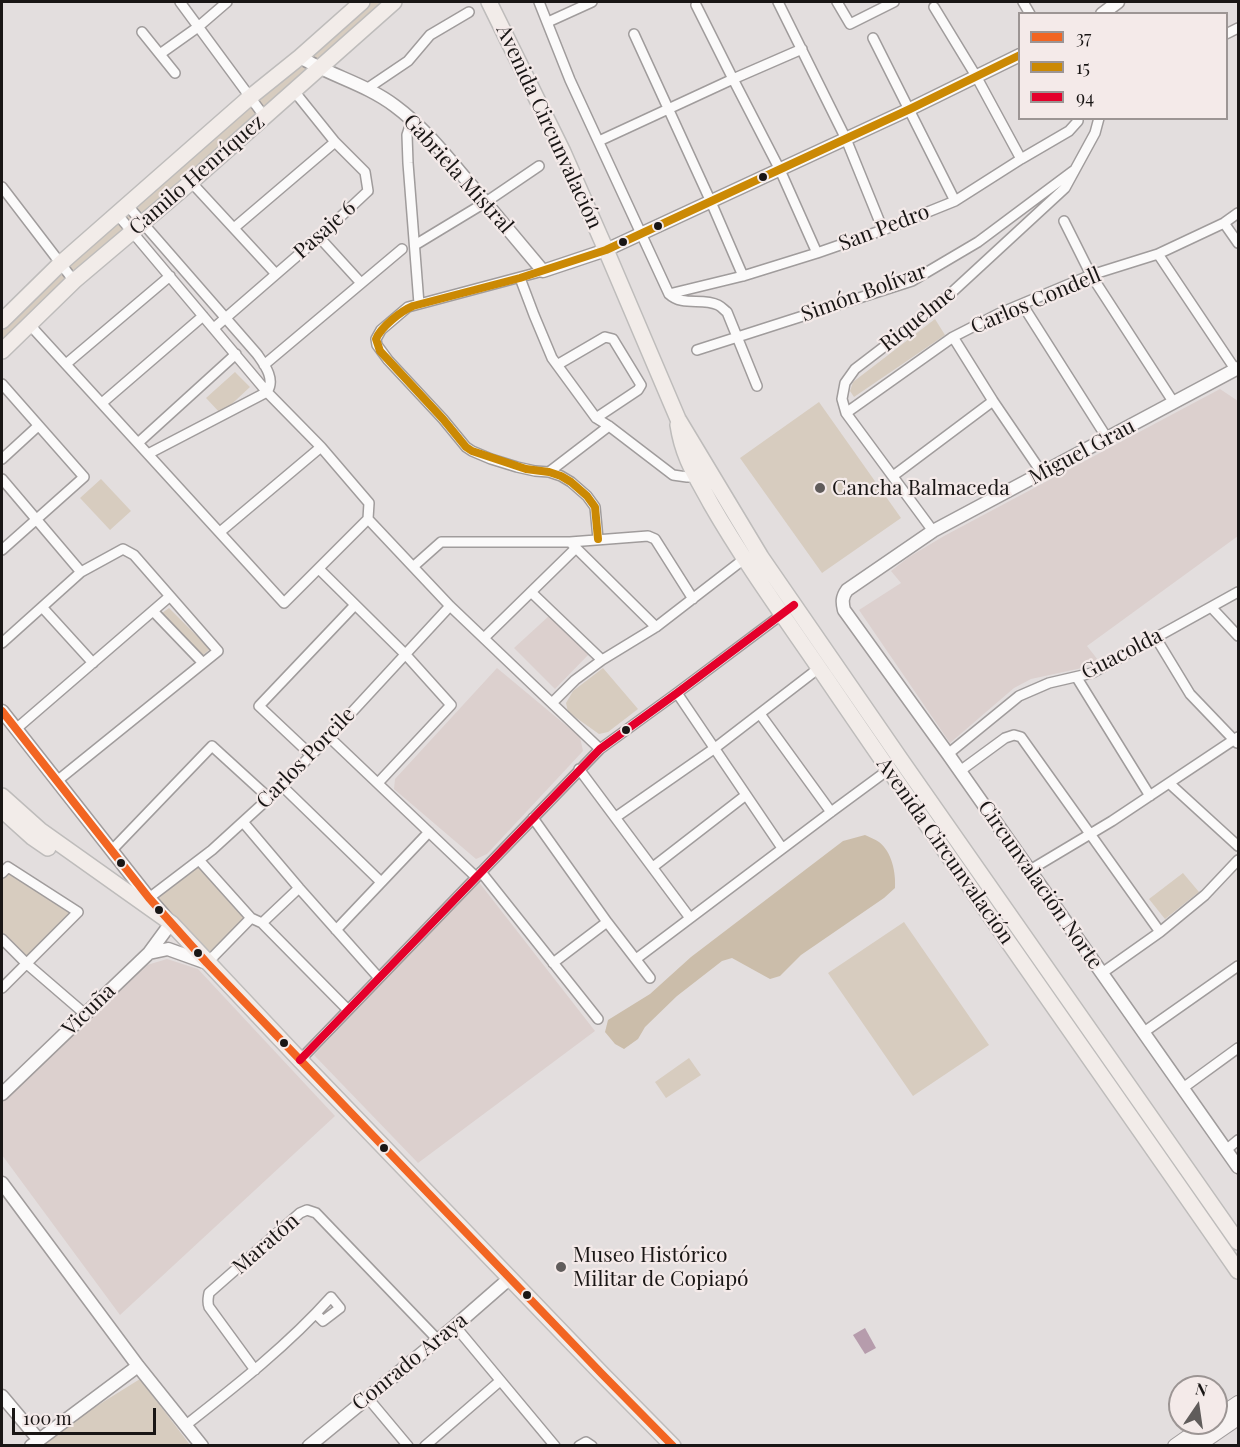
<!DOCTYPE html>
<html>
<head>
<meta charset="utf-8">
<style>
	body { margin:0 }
	#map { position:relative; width:1240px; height:1447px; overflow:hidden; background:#e3dede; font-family:"Playfair Display",serif }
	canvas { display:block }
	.frame { position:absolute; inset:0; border:3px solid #191615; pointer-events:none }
	.legend { position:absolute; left:1018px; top:12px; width:210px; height:108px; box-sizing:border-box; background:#f4eae9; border:2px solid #9c9594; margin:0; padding:8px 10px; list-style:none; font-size:18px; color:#191615 }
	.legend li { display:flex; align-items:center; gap:12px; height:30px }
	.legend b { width:30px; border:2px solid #9c9594 }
	.north { position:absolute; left:1168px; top:1375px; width:60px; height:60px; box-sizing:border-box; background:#f4eae9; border:2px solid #9c9594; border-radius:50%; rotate:13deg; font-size:16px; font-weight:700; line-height:24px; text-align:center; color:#191615 }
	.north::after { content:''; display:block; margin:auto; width:21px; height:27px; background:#605c5b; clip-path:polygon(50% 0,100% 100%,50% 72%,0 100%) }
	.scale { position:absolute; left:12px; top:1408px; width:144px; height:27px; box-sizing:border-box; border:3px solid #191615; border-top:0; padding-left:8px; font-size:18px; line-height:21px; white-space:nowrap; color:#191615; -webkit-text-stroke:4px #f4eae9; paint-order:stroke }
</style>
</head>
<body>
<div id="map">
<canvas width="1240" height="1447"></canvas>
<div class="frame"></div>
<ul class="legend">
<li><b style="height:8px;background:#f26522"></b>37</li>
<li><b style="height:8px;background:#cb8904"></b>15</li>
<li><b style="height:8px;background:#e4002b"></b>94</li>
</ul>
<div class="north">N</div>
<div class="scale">100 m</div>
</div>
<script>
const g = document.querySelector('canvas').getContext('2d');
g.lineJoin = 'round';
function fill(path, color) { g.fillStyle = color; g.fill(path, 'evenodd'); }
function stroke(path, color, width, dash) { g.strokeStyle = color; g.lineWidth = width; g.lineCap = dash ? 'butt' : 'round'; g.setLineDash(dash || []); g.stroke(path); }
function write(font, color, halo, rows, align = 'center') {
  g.font = font + ' "Playfair Display",serif'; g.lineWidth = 4.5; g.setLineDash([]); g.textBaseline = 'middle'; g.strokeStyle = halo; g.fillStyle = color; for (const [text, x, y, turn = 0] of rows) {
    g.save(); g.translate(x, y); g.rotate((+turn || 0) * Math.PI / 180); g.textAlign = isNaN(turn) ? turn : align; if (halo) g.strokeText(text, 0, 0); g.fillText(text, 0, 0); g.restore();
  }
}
fill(new Path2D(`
	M1220,389L1238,401V536L1087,646L1098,660L1082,668L1031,679L1014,688L950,743L859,610L901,583L891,571L909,557L944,536Z
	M550,615L590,653L555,689L514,648Z
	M497,668L580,737L583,751L487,854L476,859L394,789L395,779Z
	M478,881L595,1031L418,1163L314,1055Z
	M167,959L198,969L335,1116L120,1315L2,1155V1099L147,965Z`), '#dcd0ce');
fill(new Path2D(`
	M365,2H390L319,64L304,57Z
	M300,61L311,69L188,173L129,226L2,348V331L64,267Z
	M935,319L945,335L854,397L850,391L853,382Z
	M235,372L250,387L221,414L206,398Z
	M819,402L901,518L822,573L740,458Z
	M101,479L131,511L110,530L80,498Z
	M169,608L210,649L203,655L162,613Z
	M603,668L638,709L608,732L599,734L568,712L566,703L573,691Z
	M200,863L247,917L210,955L158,898Z
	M9,873L72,914L29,958L2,932V880Z
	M1183,873L1199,892L1165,919L1149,899Z
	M904,922L989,1045L913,1096L828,973Z
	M689,1058L701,1075L666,1098L655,1082Z
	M140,1379L190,1445L37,1446L47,1437Z`), '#d7ccbf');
fill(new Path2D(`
	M865,835C869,837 875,839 879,842C892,852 896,873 895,888L884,898L801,955L780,976L770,979L732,958L722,961L677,996L645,1027L638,1039L624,1049L615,1044L605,1032L608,1020L650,994L691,957L843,841Z`), '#cbbdaa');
fill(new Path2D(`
	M865,1328L876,1348L865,1354L853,1335Z`), '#b69cac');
const minor = new Path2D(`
	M180,2L264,116
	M539,2L570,80L669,294C683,307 702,297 718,305C722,307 724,310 727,312L757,386
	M778,2L846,139L883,230
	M837,2L850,24L894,2
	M1023,2L1030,14
	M696,5L733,79L780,170L817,253
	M934,7L976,76L1021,159
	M548,22L592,2
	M142,32L175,73
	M634,34L711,202L743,276
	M1226,34L1238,28
	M873,38L955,201
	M160,54L198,27L227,2
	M368,88L408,61L430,35L469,12
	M412,120L407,135L408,163L419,304
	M599,141L733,79L802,49
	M191,182L276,274
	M2,187L74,281
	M127,205L257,354C264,364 276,379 267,392
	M117,214L267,392L321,447L369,503L368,519L450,606L600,749
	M1064,221L1091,275L1174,403
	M1224,223L1238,243
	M234,228L335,142
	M319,237L361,283
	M415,245L486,202L539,166
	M1158,254L1235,369
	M543,271L408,307L381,330L376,339L377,345L388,360L443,419L466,447L472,451L491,459L517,467L535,471L549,472L561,476L571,482L587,496L595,507L598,539
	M520,278L534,315L552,358L596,418L609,426L673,475L687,477H695
	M669,294L743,276L817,253L883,230L955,201L1021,159L1069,131L1078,121V118
	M1022,304L1107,438
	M29,324L284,603L368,519
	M214,328L319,237L368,191L365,172L335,142L294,91
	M953,337L993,401L1042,473
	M697,350L912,281L978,242L1073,171
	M66,364L170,276
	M264,365L402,249
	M557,365L605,337L613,339L641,385L638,390L596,418
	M2,384L84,477L2,550
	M102,403L203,316
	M846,413L953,337L998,314L1091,275L1158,254L1224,223L1238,213
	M138,443L236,354
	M148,454L267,392
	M2,459L38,426
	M549,472L609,426
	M893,476L993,401
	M2,479L81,572
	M933,531L846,413L842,399L845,383L855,369L936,307L1065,188L1095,133L1099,118
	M220,532L321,447
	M572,544L656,627
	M414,566L441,542H570L648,536L655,539L693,599
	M319,569L406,655L451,705L378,783
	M531,592L602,660
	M42,607L93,663
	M1211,607L1238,636
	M153,611L203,663
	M484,638L576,548
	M1156,638L1190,694L1237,743
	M2,643L81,572L123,549L134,555L218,651L57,781
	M1077,678L1150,796
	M677,693L782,848
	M552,703L575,680L602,660L656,627L744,559
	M760,714L831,812
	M16,729L169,597
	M329,737L476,877
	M948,754L1019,696L1049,683L1092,673L1238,592
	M311,755L259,706L355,605
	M579,769L690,918
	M960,771L1005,738L1014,735L1021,737L1160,932
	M1169,783L1238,846
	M281,785L381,882
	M616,817L715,748L819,668
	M533,818L607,922L650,978
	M243,822L299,888L379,978
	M112,850L212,746L269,798
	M199,860L251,918L262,923L348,1010
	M653,867L746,795
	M1030,870L1112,821L1238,737
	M481,872L598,1019
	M2,873L8,867L78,912L2,988
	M149,898L212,850L269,798L329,737L450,606
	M262,923L299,888
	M336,930L429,832
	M2,939L27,964L85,1014
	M636,959L831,812L888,770
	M207,963L251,918
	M553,963L607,922
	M1102,973L1160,932L1205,895L1238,860
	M1144,1032L1238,966
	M300,1060L600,749L677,693L785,612
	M1183,1088L1238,1048
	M1226,1150L1238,1140
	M455,1326L555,1446
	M255,1370L209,1307C207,1302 208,1299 209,1293L300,1213L307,1210L316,1213L438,1340
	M367,1397L408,1446
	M186,1425C237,1385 288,1345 331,1297L340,1308L323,1321L316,1314
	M425,1446L500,1381
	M579,1446L586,1442L592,1446`);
const tertiary = new Path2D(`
	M1102,14L1118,2
	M300,57C331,76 366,84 395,106C422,126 443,152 465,178C491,209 517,240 543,271L606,250L910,109L1020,55
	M1238,368L933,531L847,590C842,597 842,602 844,610L948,754L1238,1167
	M2,711L149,898L171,923L149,953L2,1094
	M149,953L168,949L207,963
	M2,1183L138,1366L202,1446
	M2,1396L39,1440
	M31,1446L138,1366
	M309,1446L455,1326L510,1278`);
const secondary = new Path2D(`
	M1216,1418L1238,1403
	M1175,1446L1208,1423
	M1197,1446L1238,1418`);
const primary = new Path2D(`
	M489,2L563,152L606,250L678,419L761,557L901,760L1238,1242
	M2,321L60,264L249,98L300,57L362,2
	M2,351L74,281L191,182L394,2
	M678,425C683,458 696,476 711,504C745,563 785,618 824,675C960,875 1100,1072 1238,1271
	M2,796L40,830L171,923L300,1060L602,1374L673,1446
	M2,810L32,837L48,848`);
stroke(minor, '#a09c9c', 12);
stroke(tertiary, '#a09c9c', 15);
stroke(secondary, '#a09c9c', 16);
stroke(primary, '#bebcbb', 18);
stroke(minor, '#fbfafa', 9);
stroke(tertiary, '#fbfafa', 12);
stroke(secondary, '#f7f3f2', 14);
stroke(primary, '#f2ece9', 15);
stroke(new Path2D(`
	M2,711L149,898L207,963L602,1374L673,1446`), '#f26522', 8);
stroke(new Path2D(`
	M598,539L595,507L587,496L571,482L561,476L549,472L526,469L472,451L466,447L443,419L380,351L376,339C381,327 401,311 413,306L520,278L606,250L910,109L1020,55`), '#cb8904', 8);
stroke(new Path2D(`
	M300,1060L600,749L677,693L794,605`), '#e4002b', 8);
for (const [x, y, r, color] of [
	[763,177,5,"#191615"],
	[658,226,5,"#191615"],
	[623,242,5,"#191615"],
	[820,488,6,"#605c5b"],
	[626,730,5,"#191615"],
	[121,863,5,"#191615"],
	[159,910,5,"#191615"],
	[198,953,5,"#191615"],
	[284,1043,5,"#191615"],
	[384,1148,5,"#191615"],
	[561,1267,6,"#605c5b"],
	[527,1295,5,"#191615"]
]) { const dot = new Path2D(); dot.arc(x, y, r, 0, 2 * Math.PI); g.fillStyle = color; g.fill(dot); stroke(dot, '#f4eae9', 2); }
write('21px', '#191615', '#f4eae9', [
	["Avenida Circunvalación",549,127,65],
	["Gabriela Mistral",458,174,48],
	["Camilo Henríquez",197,175,-41],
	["San Pedro",884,228,-21],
	["Pasaje 6",325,230,-42],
	["Simón Bolívar",864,293,-20],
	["Carlos Condell",1036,301,-23],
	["Riquelme",918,319,-39],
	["Miguel Grau",1082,452,-28],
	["Guacolda",1122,654,-27],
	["Carlos Porcile",306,758,-46],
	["Avenida Circunvalación",945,851,55],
	["Circunvalación Norte",1040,885,55],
	["Vicuña",89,1010,-44],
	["Maratón",266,1244,-41],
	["Conrado Araya",410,1362,-39]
]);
write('21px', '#191615', '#f4eae9', [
	["Cancha Balmaceda",832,488],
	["Museo Histórico",573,1255],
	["Militar de Copiapó",573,1279]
], 'left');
</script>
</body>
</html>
